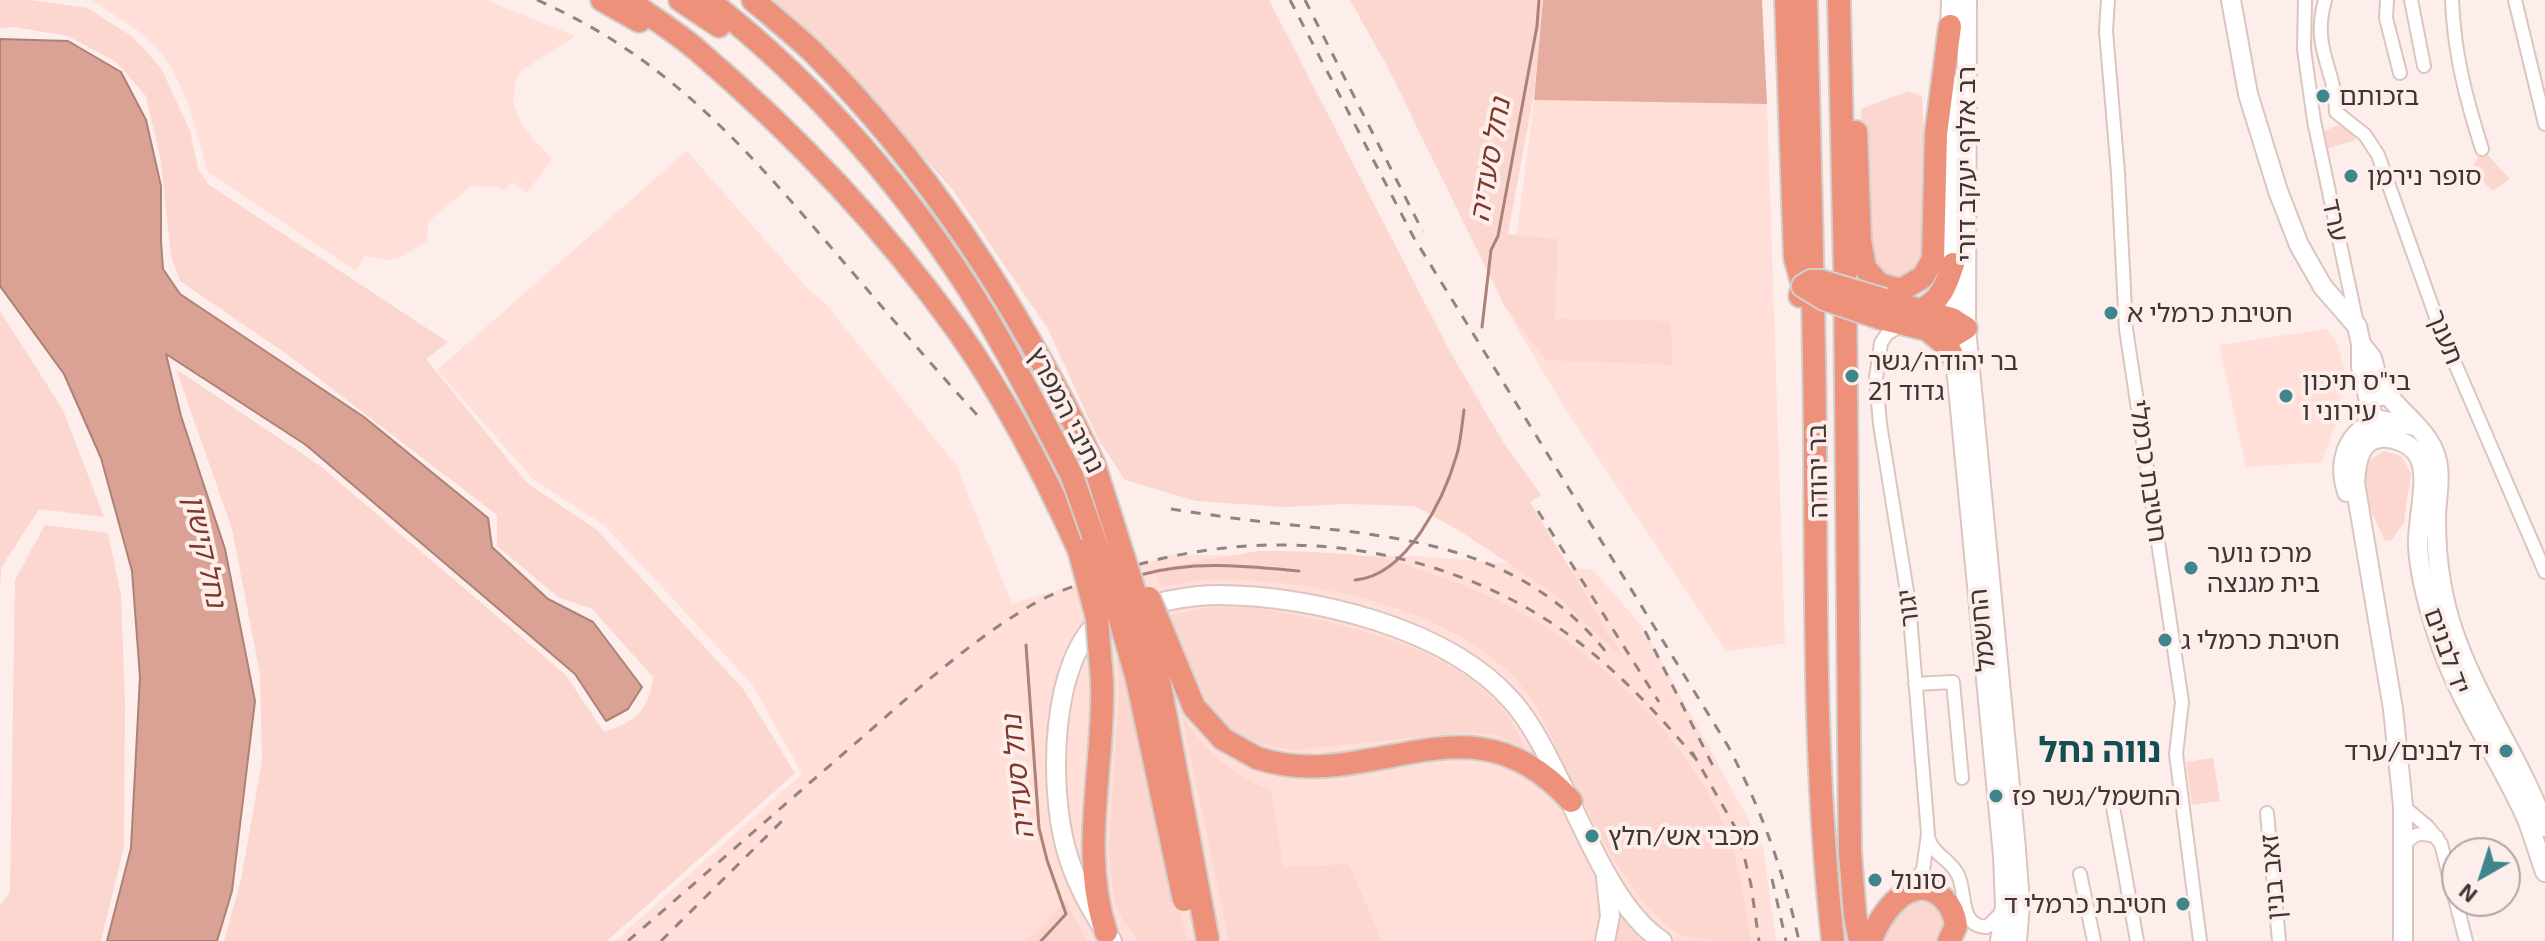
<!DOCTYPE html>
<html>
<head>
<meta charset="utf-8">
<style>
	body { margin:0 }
	#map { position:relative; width:2545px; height:941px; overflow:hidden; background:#fdeeeb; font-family:"Exo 2",sans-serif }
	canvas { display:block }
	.north { position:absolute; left:2441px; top:837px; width:80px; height:80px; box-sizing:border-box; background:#fdeeeb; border:2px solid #b1a4a2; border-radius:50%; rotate:219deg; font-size:22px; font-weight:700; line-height:32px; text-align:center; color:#3f3634 }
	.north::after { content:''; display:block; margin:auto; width:28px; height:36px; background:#3e868c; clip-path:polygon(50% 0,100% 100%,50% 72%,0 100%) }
</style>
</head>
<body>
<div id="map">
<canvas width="2545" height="941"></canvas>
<div class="north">N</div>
</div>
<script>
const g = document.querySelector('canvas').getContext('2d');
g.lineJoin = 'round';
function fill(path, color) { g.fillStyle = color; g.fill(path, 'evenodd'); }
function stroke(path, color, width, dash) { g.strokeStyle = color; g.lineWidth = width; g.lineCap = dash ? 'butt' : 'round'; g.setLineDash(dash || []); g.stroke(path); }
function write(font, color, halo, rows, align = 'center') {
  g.font = font + ' "Exo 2","Noto Sans Hebrew",sans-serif'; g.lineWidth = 8; g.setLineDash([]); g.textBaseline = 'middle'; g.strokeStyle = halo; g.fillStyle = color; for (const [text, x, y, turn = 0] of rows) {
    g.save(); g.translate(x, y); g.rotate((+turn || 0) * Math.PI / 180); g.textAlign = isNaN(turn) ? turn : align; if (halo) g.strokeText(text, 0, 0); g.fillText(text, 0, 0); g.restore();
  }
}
fill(new Path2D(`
	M92,0H486L575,36L521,71L516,80L513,101L520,121L532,138L552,159L527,193L512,182L504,191L499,187L471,186L428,222L427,241L402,257L387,260L365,256L356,271L208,172L189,106L174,72L157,48L144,35Z
	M1534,100L1767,104L1785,644L1726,651L1561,402L1507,310Z
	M687,151L808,289L825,303L956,465L1012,604L1172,555L1416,556L1593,570L1642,626L1763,846L1776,941H615L802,774L752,684L605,526L533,479L437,370Z
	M2327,329L2337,342L2345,373L2337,419L2322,462L2246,467L2219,345Z`), '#ffdfd7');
fill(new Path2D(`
	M0,0H31L87,8L133,37L161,68L190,131L198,169L209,185L448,342L426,359L527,483L597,530L744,690L795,773L607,941H224L241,880L262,761L260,674L232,529L176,369L319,465L565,674L604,732C635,722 649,711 653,677L592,609L558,597L497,546V515L288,355L180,281L171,256L161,162L146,96L116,62L68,36L14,27L0,28Z
	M770,0H1269L1449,350L1502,440L1541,495L1530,502L1623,658L1552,592L1458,530L1415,506L1344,504L1285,507L1196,501L1125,480L1098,439L1048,329L953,190L839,64Z
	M1350,0H1543L1534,93L1508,234L1558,239L1555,319L1671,321L1672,365L1546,360L1504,305L1388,68Z
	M1909,91L1922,97L1929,238L1928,262L1910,283L1869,269L1861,109Z
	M2338,125L2350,131L2356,140L2326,149L2323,138L2325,131Z
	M2482,149L2510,179L2493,191L2471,170Z
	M0,311L63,410L104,517L39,509L1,568L0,590Z
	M2384,451L2401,456L2411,473L2404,522L2392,540L2385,541L2363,493L2360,470L2366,462Z
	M45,525L108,533L121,595L125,704L124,847L101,941H0V906L10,892L15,580Z
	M1259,551C1300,551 1344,552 1386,559C1399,562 1413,568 1426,572C1547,609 1666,702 1721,818C1739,857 1744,899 1751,941C1729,941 1706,941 1685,936C1629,913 1577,787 1549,732C1543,720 1537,706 1529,695C1466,608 1304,575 1203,580C1189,581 1174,585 1161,587L1154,569Z
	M1250,607C1333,621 1461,644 1510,720C1516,729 1520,739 1524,748L1496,735L1468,732L1295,750L1260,744L1238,734L1221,720L1207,702L1169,616L1205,608Z
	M1115,622L1135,701L1187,941H1138L1123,920L1115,901L1111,875L1109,846L1119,694Z
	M1182,715C1207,754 1228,772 1271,791L1283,867L1349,864L1382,941H1229Z
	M2213,758L2220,801L2192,805L2186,762Z
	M1613,895L1654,941H1610Z
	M1921,895L1949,914L1941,941H1877L1883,919Z
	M1066,901L1087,941H1027Z`), '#fbd7cf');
fill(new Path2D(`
	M1543,0H1762L1767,104L1534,100Z`), '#e5ad9f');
const water = new Path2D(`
	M0,39L68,41L121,72L146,120L161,186V241L163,269L180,294L364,417L488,518L492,547L548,599L593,622L642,687L628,709L606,721L575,674L306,445L166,354L181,416L225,549L255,701L232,891L217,941H107L131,848L140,677L132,571L101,458L64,374L0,286Z`);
fill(water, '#daa294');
stroke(water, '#ac8277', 2);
stroke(new Path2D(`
	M1482,327L1491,250L1498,236L1537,26L1539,0
	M1140,575C1193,560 1245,566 1299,571
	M1355,580C1407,576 1444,499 1457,454C1461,440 1462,424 1464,410
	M1026,645L1039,828L1047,860L1066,914L1041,941`), '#ac8277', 3);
const street = new Path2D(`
	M2108,0L2106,31L2118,173L2126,329L2182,702L2176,754L2200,941
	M2305,0L2304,49L2314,121L2357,324
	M2325,0C2311,50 2336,68 2336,112
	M2387,0L2386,18L2400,73
	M2411,0L2424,66
	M2452,0C2454,53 2466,99 2482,149
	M2515,0L2545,124
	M2336,112L2365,135L2378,155L2441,331L2545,572
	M1901,325L1887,334L1881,343L1876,378L1880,424L1909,604L1928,834L1923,870L1906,890
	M1915,684L1953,682L1962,778
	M2111,796L2137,941
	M2403,806L2428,827L2441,844L2466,941
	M2267,813L2279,941
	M1929,840C1935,856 1951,860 1958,875C1967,893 1958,926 1987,927L2002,912
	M2404,848C2412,832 2421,832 2437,837
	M2080,874L2094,941`);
const secondary = new Path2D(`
	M1967,0L1966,328L2016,849L2020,904L2017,941
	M2231,0L2248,94L2278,191L2299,245L2323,287L2357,326L2361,344V367L2374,422
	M1950,37L1951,0
	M1950,83L1953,336L2003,856L2005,906L2000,941
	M2361,344L2372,358L2382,396
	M2381,385C2396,411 2428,428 2436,457C2442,477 2436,499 2436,519C2436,558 2441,596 2454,633C2477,701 2521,760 2545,827
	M2347,492C2337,461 2347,431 2380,420C2391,423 2402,422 2414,426
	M1140,607C1165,601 1191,595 1217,595C1312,595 1448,628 1512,701C1528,719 1540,741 1551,763C1579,815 1612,909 1662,941
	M1104,617C1049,658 1049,788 1066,849C1075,882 1092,913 1112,941
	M1605,941L1610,916L1606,878
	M2403,941V806L2393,709L2355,483C2356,470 2357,452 2368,443C2384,431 2413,442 2420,459C2429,481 2417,521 2418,544C2419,574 2428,606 2437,634C2457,698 2497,754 2525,815C2533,833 2538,853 2545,872`);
const highway = new Path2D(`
	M602,0L639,21
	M628,0C651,17 676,32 697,50C794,133 884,228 958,331C1006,399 1045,475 1079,550
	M680,0L719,26
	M708,0C814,82 912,195 982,310C1015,364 1043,420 1072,476
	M753,0C773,17 794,34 813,52C932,171 1022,312 1094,464
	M1786,0L1795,258L1803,286L1800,296
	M1806,0C1809,146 1814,292 1815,437C1816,605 1814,774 1833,941
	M1839,0L1845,272L1850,852L1855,915L1860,941
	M1856,132L1860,241L1865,268L1879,284L1901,290L1923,277L1933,259L1936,134L1950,26
	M1922,309C1941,301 1947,283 1953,264
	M1880,318L1953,336L1966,328L1952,319L1885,300
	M1929,331L1948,347L1955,361
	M1102,681C1105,766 1079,849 1106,932
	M1257,758C1371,796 1469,687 1571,801
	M1871,941C1879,914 1912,869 1943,898C1951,906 1955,914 1956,926L1949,941`);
stroke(street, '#dcc5bf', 16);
stroke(secondary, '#dcc5bf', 22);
stroke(highway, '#d1cfce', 26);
stroke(street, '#fff', 12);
stroke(secondary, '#fff', 18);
stroke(highway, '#ee917b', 22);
stroke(new Path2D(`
	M537,0C663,55 742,143 829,245C878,302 927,360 978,416
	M1290,0L1414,238L1728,746C1762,811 1783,869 1799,941
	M1305,0L1423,232
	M1171,509C1211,515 1251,521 1292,525C1413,538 1523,549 1606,652
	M1538,511L1659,702
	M1645,631L1715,770
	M1692,752L1739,834L1751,885L1759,941
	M1772,879L1786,941
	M628,941C702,877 776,812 850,748C908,698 964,645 1030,606C1048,595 1069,588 1089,581C1230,526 1394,533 1527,608C1596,647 1647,701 1697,760
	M661,941L786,817`), '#908482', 3, [10, 10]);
const highwayBridge = new Path2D(`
	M1880,318L1824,299L1803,286L1811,281H1821L1885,300
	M1094,464L1135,593L1158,675L1208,941
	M1072,476L1109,581L1137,679L1184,900
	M1079,550L1097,618L1102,681
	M1149,598L1194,707L1223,739L1257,758`);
stroke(highwayBridge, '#d1cfce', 26, []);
stroke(highwayBridge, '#ee917b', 22);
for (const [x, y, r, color] of [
	[2323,96,8,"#3e868c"],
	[2351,176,8,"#3e868c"],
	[2111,313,8,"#3e868c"],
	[1852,376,8,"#3e868c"],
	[2286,396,8,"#3e868c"],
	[2191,568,8,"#3e868c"],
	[2165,640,8,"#3e868c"],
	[2506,751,8,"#3e868c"],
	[1996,796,8,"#3e868c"],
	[1592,836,8,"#3e868c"],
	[1875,880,8,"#3e868c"],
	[2183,904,8,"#3e868c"]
]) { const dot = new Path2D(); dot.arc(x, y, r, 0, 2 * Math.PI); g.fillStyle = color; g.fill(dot); stroke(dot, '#fdeeeb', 3); }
write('26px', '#3f3634', '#fdeeeb', [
	["בזכותם",2339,96],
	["סופר נירמן",2367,176],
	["חטיבת כרמלי א",2127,313],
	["בר יהודה/גשר",1868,361],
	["גדוד 21",1868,391],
	["בי\"ס תיכון",2302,381],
	["עירוני ו",2302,411],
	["מרכז נוער",2207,553],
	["בית מגנצה",2207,583],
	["חטיבת כרמלי ג",2181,640],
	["יד לבנים/ערד",2490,751,"right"],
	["החשמל/גשר פז",2012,796],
	["מכבי אש/חלץ",1608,836],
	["סונול",1891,880],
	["חטיבת כרמלי ד",2167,904,"right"]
], 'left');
write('26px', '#3f3634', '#fdeeeb', [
	["רב אלוף יעקב דורי",1966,164,-90],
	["ערד",2335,220,78],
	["תענך",2445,337,68],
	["נתיבי המפרץ",1066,410,63],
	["בר יהודה",1818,471,-91],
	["חטיבת כרמלי",2148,471,82],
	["יגור",1908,608,-97],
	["החשמל",1982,630,-96],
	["יד לבנים",2447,651,70],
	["זאב בנין",2273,877,-95]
]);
write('italic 28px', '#7d3828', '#fdeeeb', [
	["נחל סעדיה",1490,160,-80],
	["נחל קישון",205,551,78],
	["נחל סעדיה",1018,777,-96]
]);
write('bold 34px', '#124f54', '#fdeeeb', [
	["נווה נחל",2100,751]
]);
</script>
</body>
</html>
